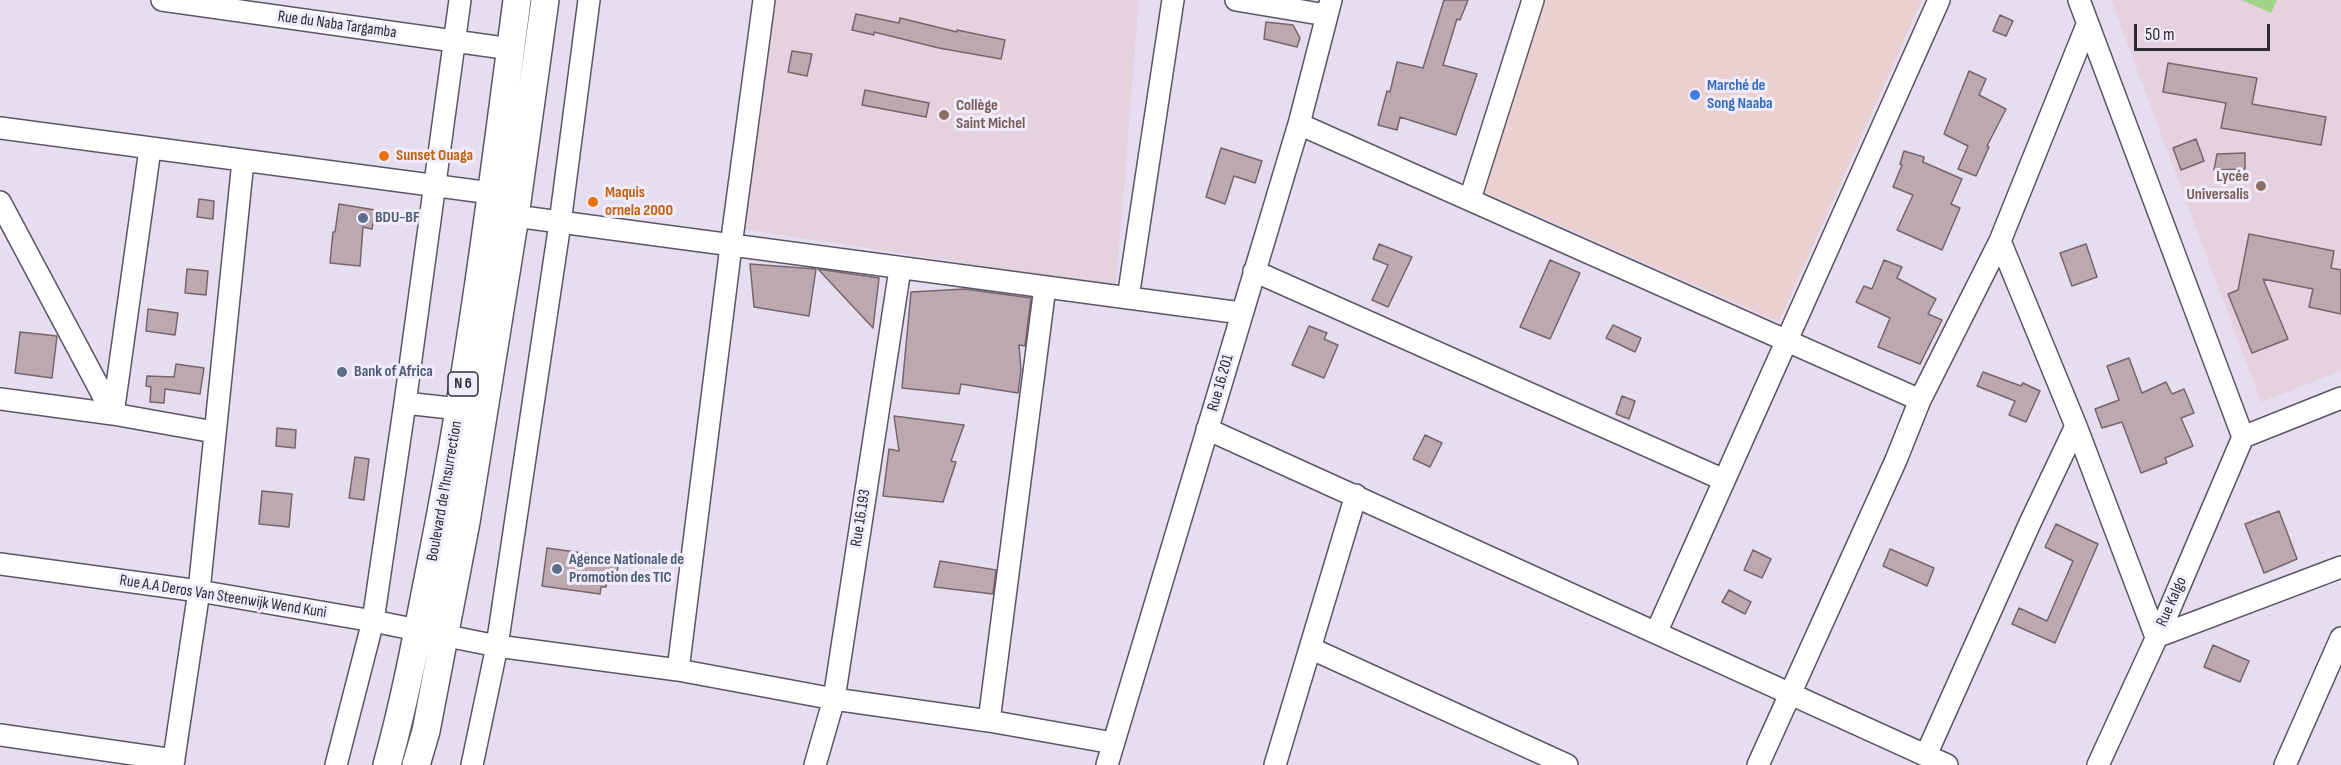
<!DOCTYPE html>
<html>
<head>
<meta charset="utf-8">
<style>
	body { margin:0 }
	#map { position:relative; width:2341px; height:765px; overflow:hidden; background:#e4def0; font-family:"Sofia Sans Condensed",sans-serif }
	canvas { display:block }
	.scale { position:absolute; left:2134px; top:24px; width:136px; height:27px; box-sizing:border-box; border:3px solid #2d2b31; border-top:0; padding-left:8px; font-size:18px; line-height:21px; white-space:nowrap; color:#2d2b31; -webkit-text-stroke:4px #f1ecfd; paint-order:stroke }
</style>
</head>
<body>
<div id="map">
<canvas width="2341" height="765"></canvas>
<div class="scale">50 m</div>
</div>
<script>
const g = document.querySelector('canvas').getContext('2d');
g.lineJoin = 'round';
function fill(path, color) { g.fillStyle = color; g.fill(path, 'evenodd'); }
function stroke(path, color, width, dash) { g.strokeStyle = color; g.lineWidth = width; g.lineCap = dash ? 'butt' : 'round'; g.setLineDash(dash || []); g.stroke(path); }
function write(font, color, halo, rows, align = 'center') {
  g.font = font + ' "Sofia Sans Condensed",sans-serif'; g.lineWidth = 6; g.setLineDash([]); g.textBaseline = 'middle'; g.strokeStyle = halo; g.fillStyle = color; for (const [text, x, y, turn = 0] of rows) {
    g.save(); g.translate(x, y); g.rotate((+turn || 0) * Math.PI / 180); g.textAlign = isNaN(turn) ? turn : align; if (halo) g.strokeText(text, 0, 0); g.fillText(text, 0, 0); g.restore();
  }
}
fill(new Path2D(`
	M1541,0H1922L1779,322L1479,190Z`), '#ebd0d2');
fill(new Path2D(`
	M773,0H1139L1116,286L742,229Z
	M2111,0H2341V371L2261,402Z`), '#e6d1df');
fill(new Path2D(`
	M2242,0H2277L2271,13Z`), '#a2d287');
const building = new Path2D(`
	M1444,0H1468L1460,20L1457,19L1443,65L1477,74L1456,135L1400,117L1397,130L1378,125L1387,91L1390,92L1397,62L1423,68Z
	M856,14L899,23L900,18L957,32V30L1005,40L1001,59L939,48L874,32V35L852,30Z
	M2000,15L2013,21L2006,36L1993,31Z
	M1266,22L1293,25L1300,38L1297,47L1264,39Z
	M792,51L812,54L807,76L788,72Z
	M2168,63L2257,78L2252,104L2326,117L2321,145L2221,128L2226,103L2163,92Z
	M1969,71L1986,79L1979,95L2006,109L1987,146L1989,147L1976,176L1958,169L1968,146L1944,134Z
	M865,90L929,103L926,117L862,105Z
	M2196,139L2204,161L2181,170L2173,148Z
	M1221,148L1262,161L1255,183L1234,176L1225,204L1206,197Z
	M1904,151L1924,157L1923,162L1962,179L1951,204L1960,208L1942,250L1897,230L1913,195L1893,187L1902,165L1900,164Z
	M2245,153V169L2214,170L2217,154Z
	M199,199L214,201L213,219L197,217Z
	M339,204L375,210L372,229L363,227L360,266L330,263L333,232H335Z
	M2249,234L2334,251L2331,268L2341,270V314L2309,307L2313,289L2263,279L2288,339L2252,353L2228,294L2238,290Z
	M1379,244L1412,257L1388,307L1372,300L1388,265L1373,259Z
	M2086,244L2097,277L2072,286L2060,253Z
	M1550,260L1580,273L1550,339L1520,327Z
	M1884,260L1902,267L1897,278L1936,299L1928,314L1942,320L1920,364L1878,347L1890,318L1856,302L1864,286L1872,289Z
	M750,264L816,269L809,316L754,307Z
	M187,269L208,271L206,295L185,293Z
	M818,269L879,278L873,328Z
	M965,289L1031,298L1025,346L1019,345L1021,370L1018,393L961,384L959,394L902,388L911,292Z
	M148,309L178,313L175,335L146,331Z
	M1613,325L1641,338L1635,352L1606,338Z
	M1309,326L1327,333L1324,339L1338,345L1324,378L1292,365Z
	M20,332L57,336L52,378L15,373Z
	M2129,358L2142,393L2166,382L2172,394L2184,389L2194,413L2181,418L2193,446L2165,458L2167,463L2141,473L2122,422L2102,428L2095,409L2119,400L2107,366Z
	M176,364L204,368L200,394L165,389L164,403L150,402L151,387L146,386L147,376L174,377Z
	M1983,372L2021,386L2023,383L2040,391L2026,422L2009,415L2015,401L1977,386Z
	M1622,396L1635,401L1629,419L1616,414Z
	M894,416L964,425L951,461L956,462L943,502L883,496L889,449L899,451Z
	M277,428L296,430L295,448L276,446Z
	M1425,435L1442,443L1430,467L1413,459Z
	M355,457L369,459L364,500L349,498Z
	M262,491L292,494L289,527L259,524Z
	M2279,511L2297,559L2264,573L2245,524Z
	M2056,524L2098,544L2055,643L2012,624L2019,608L2047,621L2073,561L2045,547Z
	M547,548L619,558L617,573L609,571L606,587H601L600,594L542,586Z
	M1890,549L1934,568L1927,586L1883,566Z
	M1753,550L1771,559L1762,578L1744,570Z
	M940,561L996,570L993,594L934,587Z
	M1729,590L1751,602L1745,614L1722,602Z
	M2213,645L2249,661L2240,682L2204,667Z`);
fill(building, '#bca8ae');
stroke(building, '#77656a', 1.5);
const minor = new Path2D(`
	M162,0L511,49
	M1236,0L1326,15
	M2079,0L2243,437
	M1299,124L1920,400
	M0,128L491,193
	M1470,199L1533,0
	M0,202L113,414
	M515,216L1241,313
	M2000,241L2076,426L2156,637L2341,567
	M1254,271L1724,480
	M1128,298L1173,0
	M0,399L113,414L214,432
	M405,403L459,409
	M113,414L150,149
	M1207,429L1947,765
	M2243,437L2341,398
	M0,564L199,591L373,621L497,646L678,670L834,699L989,721L1113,743
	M1656,633L1939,0
	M1310,648L1567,765
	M678,670L731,246L764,0
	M989,721L1045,287
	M0,735L174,760
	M1926,755L2030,523L2076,426
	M173,765L199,591L243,161
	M336,765L373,621L405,403L460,0
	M472,765L497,646L560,223L589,0
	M815,765L834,699L900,269
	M1107,765L1299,124L1331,0
	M1275,765L1356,495
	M1758,765L1896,460L1920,400L2000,241L2087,25
	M2098,765L2167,615L2243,437
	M2285,765L2341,638`);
const major = new Path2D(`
	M387,765C404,704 416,641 428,579C467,388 492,193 517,0
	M416,765L426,731L466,522L515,216L545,0`);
stroke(minor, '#5b5665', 24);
stroke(major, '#5b5665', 30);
stroke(minor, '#fff', 21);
stroke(major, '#fff', 27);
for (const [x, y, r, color] of [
	[1695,95,6,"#3f7fe0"],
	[944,115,6,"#8d6e63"],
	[384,156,6,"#e8710a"],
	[2261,186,6,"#8d6e63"],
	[593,202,6,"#e8710a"],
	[363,218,6,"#5c6f8a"],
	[342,372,6,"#5c6f8a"],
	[557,569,6,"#5c6f8a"]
]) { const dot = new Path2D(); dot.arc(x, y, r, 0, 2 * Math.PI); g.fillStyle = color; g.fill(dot); stroke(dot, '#f1ecfd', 2); }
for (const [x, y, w] of [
	[463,384,30]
]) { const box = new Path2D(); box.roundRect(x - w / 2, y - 12, w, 24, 4.5); g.fillStyle = '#f1ecfd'; g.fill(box); stroke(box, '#2d2b31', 1.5); }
write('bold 15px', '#2d2b31', null, [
	["N 6",463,384]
]);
write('16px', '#2d2b31', '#f1ecfd', [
	["Rue du Naba Targamba",337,25,8],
	["Rue 16.201",1221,383,-74],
	["Boulevard de l'Insurrection",445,491,-80],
	["Rue 16.193",861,518,-81],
	["Rue A.A Deros Van Steenwijk Wend Kuni",223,597,9],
	["Rue Kalgo",2172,602,-66]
]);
write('bold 16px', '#366cbe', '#f1ecfd', [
	["Marché de",1707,86],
	["Song Naaba",1707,104]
], 'left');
write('bold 16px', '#785e54', '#f1ecfd', [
	["Collège",956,106],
	["Saint Michel",956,124],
	["Lycée",2249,177,"right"],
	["Universalis",2249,195,"right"]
], 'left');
write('bold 16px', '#c56008', '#f1ecfd', [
	["Sunset Ouaga",396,156],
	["Maquis",605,193],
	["ornela 2000",605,211]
], 'left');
write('bold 16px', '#4e5e75', '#f1ecfd', [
	["BDU-BF",375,218],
	["Bank of Africa",354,372],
	["Agence Nationale de",569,560],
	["Promotion des TIC",569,578]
], 'left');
</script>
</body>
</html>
